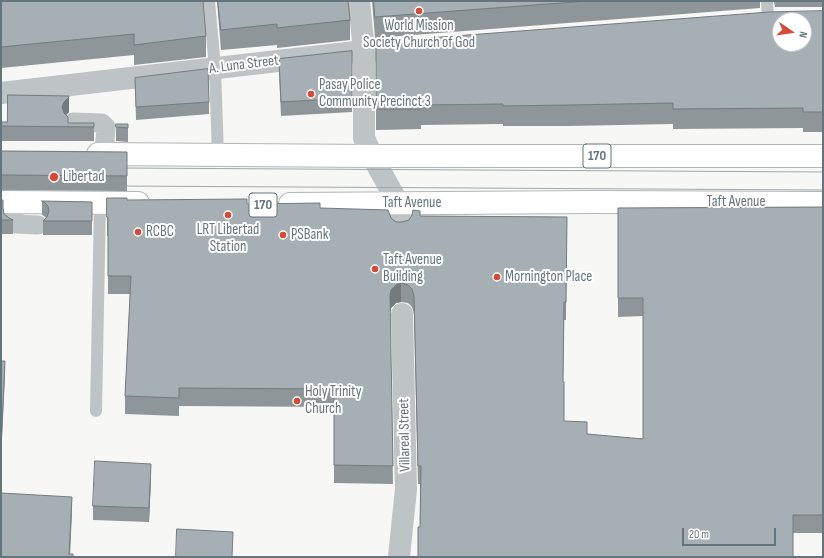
<!DOCTYPE html>
<html>
<head>
<meta charset="utf-8">
<style>
	body { margin:0 }
	#map { position:relative; width:824px; height:558px; overflow:hidden; background:#f7f7f5; font-family:"Sofia Sans Condensed",sans-serif }
	canvas { display:block }
	.frame { position:absolute; inset:0; border:2px solid #64757d; pointer-events:none }
	.north { position:absolute; left:772px; top:12px; width:40px; height:40px; box-sizing:border-box; background:#fff; border:1px solid #c1c8cb; border-radius:50%; rotate:103deg; font-size:11px; font-weight:700; line-height:16px; text-align:center; color:#64757d }
	.north::after { content:''; display:block; margin:auto; width:14px; height:18px; background:#d74835; clip-path:polygon(50% 0,100% 100%,50% 72%,0 100%) }
	.scale { position:absolute; left:682px; top:528px; width:94px; height:18px; box-sizing:border-box; border:2px solid #64757d; border-top:0; padding-left:5px; font-size:12px; line-height:14px; white-space:nowrap; color:#64757d; -webkit-text-stroke:3px #fff; paint-order:stroke }
</style>
</head>
<body>
<div id="map">
<canvas width="824" height="558"></canvas>
<div class="frame"></div>
<div class="north">N</div>
<div class="scale">20 m</div>
</div>
<script>
const g = document.querySelector('canvas').getContext('2d');
g.lineJoin = 'round';
function stroke(path, color, width, dash) { g.strokeStyle = color; g.lineWidth = width; g.lineCap = dash ? 'butt' : 'round'; g.setLineDash(dash || []); g.stroke(path); }
function fill(path, color) { g.fillStyle = color; g.fill(path, 'evenodd'); }
function write(font, color, halo, rows, align = 'center') {
  g.font = font + ' "Sofia Sans Condensed",sans-serif'; g.lineWidth = 4; g.setLineDash([]); g.textBaseline = 'middle'; g.strokeStyle = halo; g.fillStyle = color; for (const [text, x, y, turn = 0] of rows) {
    g.save(); g.translate(x, y); g.rotate((+turn || 0) * Math.PI / 180); g.textAlign = isNaN(turn) ? turn : align; if (halo) g.strokeText(text, 0, 0); g.fillText(text, 0, 0); g.restore();
  }
}
const primary = new Path2D(`
	M98,154L372,156H823
	M1,202L138,203
	M290,204L594,202L823,203`);
stroke(primary, '#b0b6b9', 24);
stroke(new Path2D(`
	M209,1L215,68L218,155
	M767,1L768,20
	M96,411L100,203`), '#bec3c6', 12);
stroke(new Path2D(`
	M73,122L102,123L106,127L104,154
	M14,202V223L16,224L38,225`), '#bec3c6', 19);
stroke(new Path2D(`
	M359,1L364,51V138L372,156L398,203L401,228
	M399,557L406,489L402,314`), '#bec3c6', 22);
stroke(new Path2D(`
	M1,93L364,51L407,48`), '#bec3c6', 22);
stroke(primary, '#fff', 22);
stroke(new Path2D(`
	M117,168L823,172
	M117,186L823,190`), '#a0a8ac', 1);
fill(new Path2D(`
	M1,1L206,36V57L134,65V55L1,68Z
	M217,1H348L350,20V40L277,48V45L221,50Z
	M372,1H760V8L375,38Z
	M774,1H823V7H775Z
	M823,11V132H803V128L673,129V124L568,126H503V124L421,125V129L376,130V42Z
	M352,51V112L281,116L279,73V59Z
	M135,78L209,102V114L136,120Z
	M69,96V112L66,115L68,123H94V141H1V122H7Z
	M128,124V142L116,141V127Z
	M1,151L127,152V191L1,190Z
	M107,198L127,200L247,204L320,208L391,218L396,222H402L420,216L567,217L566,320H564L563,382L564,421L587,434L643,439V316L618,317V208L823,207V533H793L420,527V484H418L414,314L412,307L408,303L401,302L396,303L391,308L390,313L393,484L334,483V407L179,406V416L125,414V396L130,294H108V236H107Z
	M1,200L4,214L9,218L13,220V234H1Z
	M42,201L92,202V235H43V221L46,218L44,216L42,215Z
	M151,478L149,522L93,520V506Z`), '#8f969a');
fill(new Path2D(`
	M69,97V112L64,117L62,107L64,102Z
	M401,283V302L396,303L391,308L390,314V296L391,290L396,285Z
	M5,361V375L1,460V446Z
	M151,464V478L149,522V508Z
	M72,497V511L70,557H69Z`), '#747a7d');
const building = new Path2D(`
	M1,1H203L206,36L134,45V34L1,47Z
	M218,1H348L350,20L277,28V24L221,30Z
	M374,1H588L375,17Z
	M823,11V112H803V108L673,109V103L568,105L503,106V104L421,105V109H376V42L769,12ZM780,20H804V44H780Z
	M352,51V98L281,102L279,59Z
	M208,69L209,102L136,107L135,78Z
	M8,95L69,96V97L64,102L62,107L64,113L68,117V123H94V127L1,126V122H7Z
	M116,124H128V128L116,127Z
	M1,151L127,152V176L1,175Z
	M107,198H127V200L247,199V204L320,203V208L388,210L391,218L396,222H402L409,220L412,215L413,210L420,211V216L567,217L566,302H564L563,382H564V421L587,422V434L643,439V298H618V208L823,207V515H793V557H418V527H420L421,466H418L414,296L412,289L408,285L401,283L396,285L391,290L390,296L393,466L334,465V389L179,388V398L125,396L131,276H108V217H107Z
	M1,200H3V208L4,214L9,218L13,220H1Z
	M42,201L92,202V221H43L47,217L49,211L48,206L44,202Z
	M1,361H5L1,446Z
	M95,461L151,464L149,508L93,506Z
	M1,493L72,497L69,554H73V557H81H1Z
	M177,529L233,532L232,557H176Z`);
fill(building, '#a6afb3');
stroke(building, '#747a7d', 1);
for (const [x, y, r, color] of [
	[419,11,4,"#d74835"],
	[311,94,4,"#d74835"],
	[54,177,5,"#d74835"],
	[228,215,4,"#d74835"],
	[138,232,4,"#d74835"],
	[283,235,4,"#d74835"],
	[375,269,4,"#d74835"],
	[497,277,4,"#d74835"],
	[297,401,4,"#d74835"]
]) { const dot = new Path2D(); dot.arc(x, y, r, 0, 2 * Math.PI); g.fillStyle = color; g.fill(dot); stroke(dot, '#fff', 1.5); }
for (const [x, y, w] of [
	[597,156,28],
	[263,205,28]
]) { const box = new Path2D(); box.roundRect(x - w / 2, y - 12, w, 24, 3); g.fillStyle = '#fff'; g.fill(box); stroke(box, '#64757d', 1); }
write('bold 14px', '#64757d', null, [
	["170",597,156],
	["170",263,205]
]);
write('15px', '#64757d', '#fff', [
	["World Mission",419,26,"center"],
	["Society Church of God",419,43,"center"],
	["Pasay Police",319,85],
	["Community Precinct 3",319,102],
	["Libertad",63,177],
	["LRT Libertad",228,230,"center"],
	["Station",228,247,"center"],
	["RCBC",146,232],
	["PSBank",291,235],
	["Taft Avenue",383,260],
	["Building",383,277],
	["Mornington Place",505,277],
	["Holy Trinity",305,392],
	["Church",305,409]
], 'left');
write('15px', '#64757d', '#fff', [
	["A. Luna Street",244,65,-7],
	["Taft Avenue",736,202],
	["Taft Avenue",412,203],
	["Villareal Street",405,435,-91]
]);
</script>
</body>
</html>
